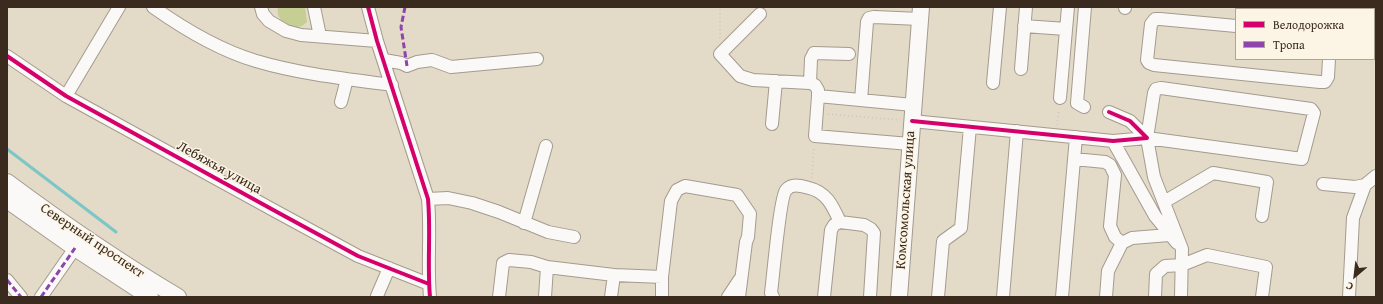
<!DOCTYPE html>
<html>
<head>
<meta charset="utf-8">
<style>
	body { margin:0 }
	#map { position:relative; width:1383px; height:304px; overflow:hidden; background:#e3dac7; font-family:"Gentium Book Plus",serif }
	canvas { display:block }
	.frame { position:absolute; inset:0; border:8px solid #3b2a1e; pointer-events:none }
	.legend { position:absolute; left:1235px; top:8px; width:140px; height:52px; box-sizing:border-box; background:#fcf5e5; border:1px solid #afa495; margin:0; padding:5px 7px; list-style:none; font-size:12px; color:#3b2a1e }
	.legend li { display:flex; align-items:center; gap:8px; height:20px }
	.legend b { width:20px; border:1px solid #afa495 }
	.north { position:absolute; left:1335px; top:256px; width:40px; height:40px; -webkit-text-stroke:3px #fcf5e5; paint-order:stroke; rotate:208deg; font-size:11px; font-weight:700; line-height:16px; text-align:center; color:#3b2a1e }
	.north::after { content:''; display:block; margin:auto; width:14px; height:18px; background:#3b2a1e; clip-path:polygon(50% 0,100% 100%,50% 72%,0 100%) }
</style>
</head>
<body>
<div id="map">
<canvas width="1383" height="304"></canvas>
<div class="frame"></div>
<ul class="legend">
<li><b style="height:5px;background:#d6006c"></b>Велодорожка</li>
<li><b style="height:5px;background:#8e44ad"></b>Тропа</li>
</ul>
<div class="north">С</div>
</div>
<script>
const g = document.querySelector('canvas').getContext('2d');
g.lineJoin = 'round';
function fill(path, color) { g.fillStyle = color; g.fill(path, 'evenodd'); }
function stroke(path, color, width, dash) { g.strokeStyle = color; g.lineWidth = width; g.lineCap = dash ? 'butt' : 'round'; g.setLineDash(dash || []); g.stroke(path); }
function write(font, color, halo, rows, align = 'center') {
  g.font = font + ' "Gentium Book Plus",serif'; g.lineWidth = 3; g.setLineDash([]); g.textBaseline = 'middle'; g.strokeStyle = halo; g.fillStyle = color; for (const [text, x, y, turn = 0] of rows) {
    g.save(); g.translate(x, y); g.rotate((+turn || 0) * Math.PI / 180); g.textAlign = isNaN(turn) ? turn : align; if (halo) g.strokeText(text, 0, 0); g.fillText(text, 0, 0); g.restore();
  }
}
fill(new Path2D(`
	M278,7H305L307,22L302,26L293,28C284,23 276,19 278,7Z`), '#c5ce93');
stroke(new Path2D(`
	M7,149L116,232`), '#7bc6c6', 3);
const minor = new Path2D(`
	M153,7C184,29 219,50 256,61C300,74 346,79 392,85
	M261,7L263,14L269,21L286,31L301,35L377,41
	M314,7L320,36
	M368,7L377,41L428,199C431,232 427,264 430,297
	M1331,7L1344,9
	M1125,8V7
	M1278,9V7
	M1367,9L1368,7
	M760,14L720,54L740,76L753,80L810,83L815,85L818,90V96L815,136L910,144
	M1374,15H1376
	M1024,26L1066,29
	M1236,26L1160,19H1155L1151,24L1147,60L1149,63L1154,65L1320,82H1325L1328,77L1329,59
	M7,56L66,96L277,212L358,256L429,284
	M384,60L401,63L407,66L417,62L432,60L451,67L537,59
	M1021,69L1026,7
	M810,83L811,59L814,53L849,54
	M993,83L1000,7
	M66,96L119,7
	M818,96L913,105
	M1060,98L1068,7
	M861,100L867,22L869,18L874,17L920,19
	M341,102L347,79
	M1084,107L1077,103L1085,7
	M912,121L1113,141L1147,138L1130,121L1109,112
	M772,124L776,81
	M1147,138L1302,159L1314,113L1311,109L1161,88L1156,89L1154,93L1147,138L1154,177L1182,249L1181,297
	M1113,141L1155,216L1177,243
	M1074,159L1105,162L1110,165L1115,175L1110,226L1115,237L1122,243
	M1323,184L1355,187L1365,185L1376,176
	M428,199L448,198L472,203L499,212L548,232L574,237
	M1164,202L1213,173L1267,182L1262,216
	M524,223L546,146
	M614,275L662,277
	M7,280L21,297
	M377,296L389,268
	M41,297L75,248
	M499,297L503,263L509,260L531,262L547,267
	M545,297L547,267L614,275L611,297
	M662,297V277L671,201L677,190L685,186L737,195L750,214L748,237L746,242L739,297
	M728,297L740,279
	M773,297L771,293C773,277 780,197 786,190C792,183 801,186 809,188C827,192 833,207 840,222
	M824,297L831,230L834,225L840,222L864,225L871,229L874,233L870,297
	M938,297L943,241L961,228L970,127
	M1003,297L1017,131
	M1062,297L1076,137
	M1106,297L1108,271L1122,243L1132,238L1169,235
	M1155,297L1156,274L1165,266L1182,265L1207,255L1266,267L1262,297
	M1349,297L1353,218L1365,185`);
const major = new Path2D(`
	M7,182C62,223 119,262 178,297
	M7,200L75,248L150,297
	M899,297L921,7`);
stroke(minor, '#a39b8f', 14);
stroke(major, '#a39b8f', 18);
stroke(new Path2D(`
	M720,38V7
	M828,114L900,120
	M1057,125L1059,109
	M812,178L814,146`), '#cac6c1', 1.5, [1, 3]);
stroke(minor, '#fbf9f7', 12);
stroke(major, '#fbf9f7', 16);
stroke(new Path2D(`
	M405,7L401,27L407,66
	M7,280L21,297
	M41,297L75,248`), '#8e44ad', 3, [6, 3]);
stroke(new Path2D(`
	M368,7L377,41L428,199C431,232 427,264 430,297
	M7,56L66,96L277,212L358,256L429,284
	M912,121L1113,141L1147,138L1130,121L1109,112`), '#d6006c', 4);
write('14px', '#3b2a1e', '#fcf5e5', [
	["Лебяжья улица",219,168,29],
	["Комсомольская улица",906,200,-86],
	["Северный проспект",92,241,34]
]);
</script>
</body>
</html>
